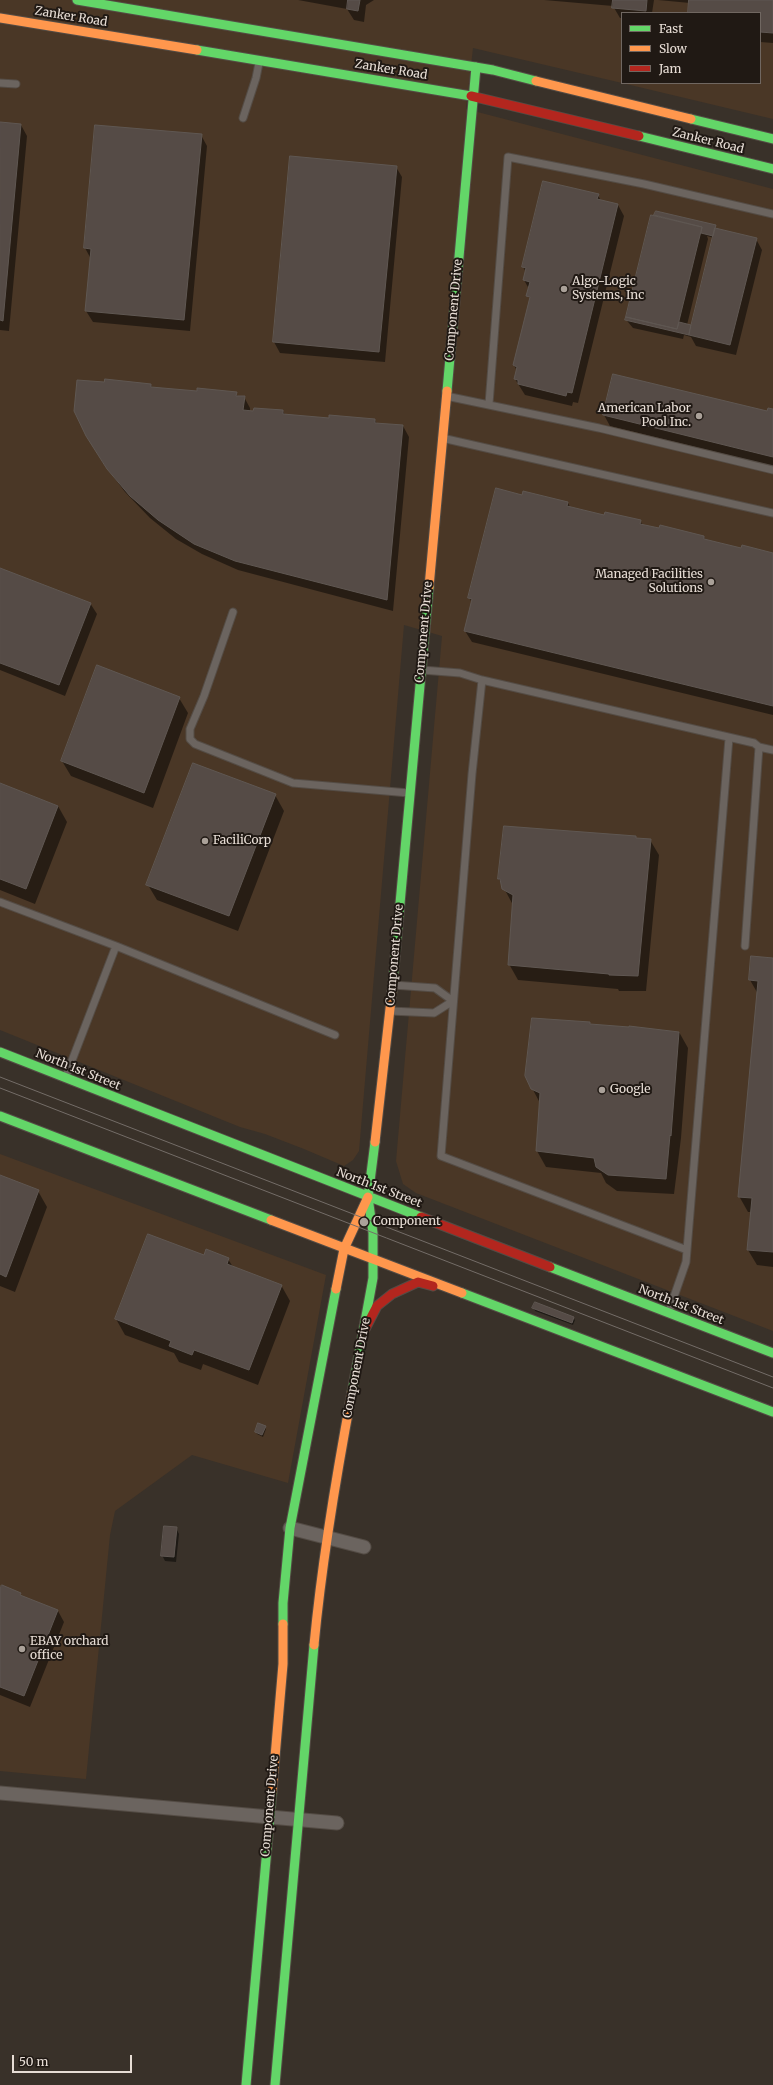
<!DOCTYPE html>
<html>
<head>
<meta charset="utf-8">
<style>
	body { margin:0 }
	#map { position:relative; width:773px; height:2085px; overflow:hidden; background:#393129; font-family:Merriweather,serif }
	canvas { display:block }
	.legend { position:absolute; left:621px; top:12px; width:140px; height:72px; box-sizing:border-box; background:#201914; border:1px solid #706761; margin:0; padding:5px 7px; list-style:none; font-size:12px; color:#e7ddd5 }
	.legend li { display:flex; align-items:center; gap:8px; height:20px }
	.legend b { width:20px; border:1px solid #706761 }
	.scale { position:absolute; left:12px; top:2055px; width:120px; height:18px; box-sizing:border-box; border:2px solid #e7ddd5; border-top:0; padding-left:5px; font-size:12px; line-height:14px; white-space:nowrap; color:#e7ddd5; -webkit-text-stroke:3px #201914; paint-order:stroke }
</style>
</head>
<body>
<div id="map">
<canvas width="773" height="2085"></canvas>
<ul class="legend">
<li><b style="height:5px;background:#63d668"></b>Fast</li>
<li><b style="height:5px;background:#ff974d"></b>Slow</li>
<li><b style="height:5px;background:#b3261e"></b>Jam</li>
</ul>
<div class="scale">50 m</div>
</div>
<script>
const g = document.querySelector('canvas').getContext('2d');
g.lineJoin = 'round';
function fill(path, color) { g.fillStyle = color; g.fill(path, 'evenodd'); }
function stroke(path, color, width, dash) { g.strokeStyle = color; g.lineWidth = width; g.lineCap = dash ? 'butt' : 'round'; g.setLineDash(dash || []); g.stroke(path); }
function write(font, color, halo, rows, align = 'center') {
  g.font = font + ' Merriweather,serif'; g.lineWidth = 4; g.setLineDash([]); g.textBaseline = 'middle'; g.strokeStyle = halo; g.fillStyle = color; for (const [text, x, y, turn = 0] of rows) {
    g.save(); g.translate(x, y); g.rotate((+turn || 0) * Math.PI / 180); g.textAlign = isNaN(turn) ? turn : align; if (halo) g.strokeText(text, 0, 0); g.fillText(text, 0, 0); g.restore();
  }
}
fill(new Path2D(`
	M0,0H773V119L622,83H760V13H622V83L473,48L466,109L773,189V1331L416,1193L403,1184L396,1161L442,636L404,625L359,1151L353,1160L344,1166L304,1149L265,1134L240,1127L0,1030Z
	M0,1154L326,1275L288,1483L192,1455L115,1511L110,1535L86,1779L0,1771Z`), '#4a3726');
fill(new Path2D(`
	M298,0H374L366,5L364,22L354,20L347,9Z
	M544,0H654L652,13H622V18H620L613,6Z
	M658,0H773V43L760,42V13H689L690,3Z
	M0,123L21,125L27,136L9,331L0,330Z
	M96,126L201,135L207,146L190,331L93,322L86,311L91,259L85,248Z
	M291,157L396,167L402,177L385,362L280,353L274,342Z
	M598,195L601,201L618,205L624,216L578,403L573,402L572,406L525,395L515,379L517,371L514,365L530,300L528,295L529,289L524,280L526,272L523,267Z
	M656,215L715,226L717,229L756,239L762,250L736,355L696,346L691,337L684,335L683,339L633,328L628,322L626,319L657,217ZM707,236L714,238L692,326L687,325L708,239Z
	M151,385L153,388L198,393H236L238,397H244L250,408V412L283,411L285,415L330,419L375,420L377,424L403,426L409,437L393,611L238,570L202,554L176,539L150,518L125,492L101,460Z
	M773,410V466L610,426L604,415L768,413Z
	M523,496L568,503L570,507L605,516L640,521L643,525L704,537L706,541L742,549L773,554V715L472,642L465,631L472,603L469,597Z
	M0,569L90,603L97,614L65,696L0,670Z
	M179,698L188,713L153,808L71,776L62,761Z
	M0,784L58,806L67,822L35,904L0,890Z
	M275,795L284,811L238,931L157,900L148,885Z
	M636,839L650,840L659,855L646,991H619L618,989L518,980L509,964L513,905L499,879Z
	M773,959V1267L757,1265L748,1250L752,1212H748L739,1196L758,994L750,980Z
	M590,1023L591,1025L679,1032L688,1048L681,1138L674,1194L617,1191L606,1183L601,1173L546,1167L537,1151L540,1103L532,1088Z
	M0,1177L38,1191L47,1207L15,1292L0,1286Z
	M204,1256L228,1259L233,1267L281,1285L290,1301L258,1385L203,1364L201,1370L179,1362L174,1353L125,1335L116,1319Z
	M534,1308L573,1318L575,1320L573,1325L535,1311Z
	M265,1427L266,1429L263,1437L257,1434L256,1432Z
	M176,1528L179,1534L176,1562L165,1561L162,1555Z
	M0,1588L20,1593L22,1597L58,1611L64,1622L30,1707L0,1695Z`), '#0007');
const building = new Path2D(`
	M348,0H360L358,11L347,9Z
	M613,0H647L646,11L612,8Z
	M689,0H773V33L760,32V13H688Z
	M0,122L21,124L3,321L0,320Z
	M95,125L202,134L184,320L85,311L91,249L84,248Z
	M290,156L397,166L379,352L273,342Z
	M543,181L599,194L597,199L618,204L572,393L567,392L566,396L518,384V380L514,379L517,367L513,365L530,297L526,296L530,282L523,280L526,268L522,267Z
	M656,211L716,225L713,236L701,233L702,227L654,215Z
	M651,215L702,227L677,329L626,317Z
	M715,228L757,238L730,345L689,335Z
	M626,317L677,329L679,322L691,325L689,335L625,320Z
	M613,374L767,411L768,408L773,409V457L603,415Z
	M105,379L151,384V387L197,391V388L237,392L236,396H245L243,410L253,411L254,408L283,410V414L329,418V415L375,419V423L403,425L387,600L235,561L194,544L158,520L130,496L107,469L86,436L74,411L77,380L104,382Z
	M496,488L522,495L523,491L568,502L567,506L604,515L605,512L641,520L640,524L659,528L660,525L704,536V539L741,548L742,545L773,553V706L464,631L472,599L468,598Z
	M0,568L91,603L59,685L0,663Z
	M97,665L180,697L144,793L61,761Z
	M193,763L276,794L229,916L146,885Z
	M0,783L58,806L26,889L0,879Z
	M504,826L636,836V838L651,839L638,976L609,975V974L508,965L513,895L502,889L500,879H498Z
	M751,956L773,958V1252L747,1250L752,1198L738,1197L758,981L749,980Z
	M532,1018L590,1022V1024L629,1027V1026L679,1032L671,1136L670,1135L666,1179L608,1175L596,1167L594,1158L536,1151L540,1093L531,1089L525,1076Z
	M0,1175L39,1190L6,1277L0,1274Z
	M148,1234L204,1255L206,1249L229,1258L227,1264L282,1285L249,1370L194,1350L192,1355L169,1346L171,1341L115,1319Z
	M535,1302L574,1317L572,1323L532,1308Z
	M258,1423L266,1426L262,1435L255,1432Z
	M164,1526L177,1527L174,1557L161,1556Z
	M2,1585L21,1593L20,1595L58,1610L24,1696L0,1687V1587Z`);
fill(building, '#554b46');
stroke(building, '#5f5752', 1);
const lane = new Path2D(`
	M0,83L16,84
	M243,118L256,78L259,63
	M446,396L599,428L773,470
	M489,404L508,157L644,184L773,214
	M442,438L773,513
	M233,612L204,696L190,729V739L195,744L293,783L409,793
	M422,670L460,673L482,680L754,743L759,747L745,946
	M482,680L472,774L441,1156L687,1250
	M759,747L773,750
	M0,902L116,946L335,1035
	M390,1011L434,1013L453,1001L435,988L393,985
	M66,1076L116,946
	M669,1311L686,1262L729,738`);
const street = new Path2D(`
	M290,1528L364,1547
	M0,1793L337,1823`);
const fast = new Path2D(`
	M77,0L493,70L536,81
	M197,50L471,96
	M691,119L773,139
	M639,136L773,169
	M447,391L476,67
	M392,991L429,587
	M0,1052L421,1217
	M0,1116L271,1220
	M550,1267L773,1353
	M462,1293L773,1412
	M352,1392L373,1278V1233L368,1197L375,1142
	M283,1624V1603L290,1528L336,1289
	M246,2085L272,1792
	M275,2085L314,1645`);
const slow = new Path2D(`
	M0,18L197,50
	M536,81L691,119
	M429,587L447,391
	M375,1142L392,991
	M271,1220L462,1293
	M336,1289L344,1249L368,1197
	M314,1645C322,1560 336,1477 352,1392
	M272,1792L283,1664V1624`);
const jam = new Path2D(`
	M471,96L639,136
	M421,1217L550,1267
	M364,1331L377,1306L392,1294L418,1282L433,1286`);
stroke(lane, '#544c45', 9);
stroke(street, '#544c45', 15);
stroke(fast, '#544c45', 11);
stroke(slow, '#544c45', 11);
stroke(jam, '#544c45', 11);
stroke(lane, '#6b645f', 7);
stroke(street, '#6b645f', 13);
stroke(fast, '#63d668', 9);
stroke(slow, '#ff974d', 9);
stroke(jam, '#b3261e', 9);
stroke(new Path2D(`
	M0,1077L773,1377
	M0,1088L773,1388`), '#746d68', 1);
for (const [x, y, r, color] of [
	[564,289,4,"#aaa199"],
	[699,416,4,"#aaa199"],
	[711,582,4,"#aaa199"],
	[205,841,4,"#aaa199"],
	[602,1090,4,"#aaa199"],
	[364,1222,5,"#aaa199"],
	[22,1649,4,"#aaa199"]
]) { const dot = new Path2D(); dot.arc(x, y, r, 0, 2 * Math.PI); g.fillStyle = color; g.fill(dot); stroke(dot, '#201914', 1.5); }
write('12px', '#e7ddd5', '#201914', [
	["Zanker Road",71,17,9],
	["Zanker Road",391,70,9],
	["Zanker Road",708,141,14],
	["Component Drive",454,310,-85],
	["Component Drive",424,632,-85],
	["Component Drive",395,955,-85],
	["North 1st Street",78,1070,22],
	["North 1st Street",379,1188,21],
	["North 1st Street",681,1305,21],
	["Component Drive",357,1368,-79],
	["Component Drive",270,1806,-85]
]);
write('12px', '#e7ddd5', '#201914', [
	["Algo-Logic",572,282],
	["Systems, Inc",572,296],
	["American Labor",691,409,"right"],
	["Pool Inc.",691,423,"right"],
	["Managed Facilities",703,575,"right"],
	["Solutions",703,589,"right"],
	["FaciliCorp",213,841],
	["Google",610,1090],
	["Component",373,1222],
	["EBAY orchard",30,1642],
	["office",30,1656]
], 'left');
</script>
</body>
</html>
